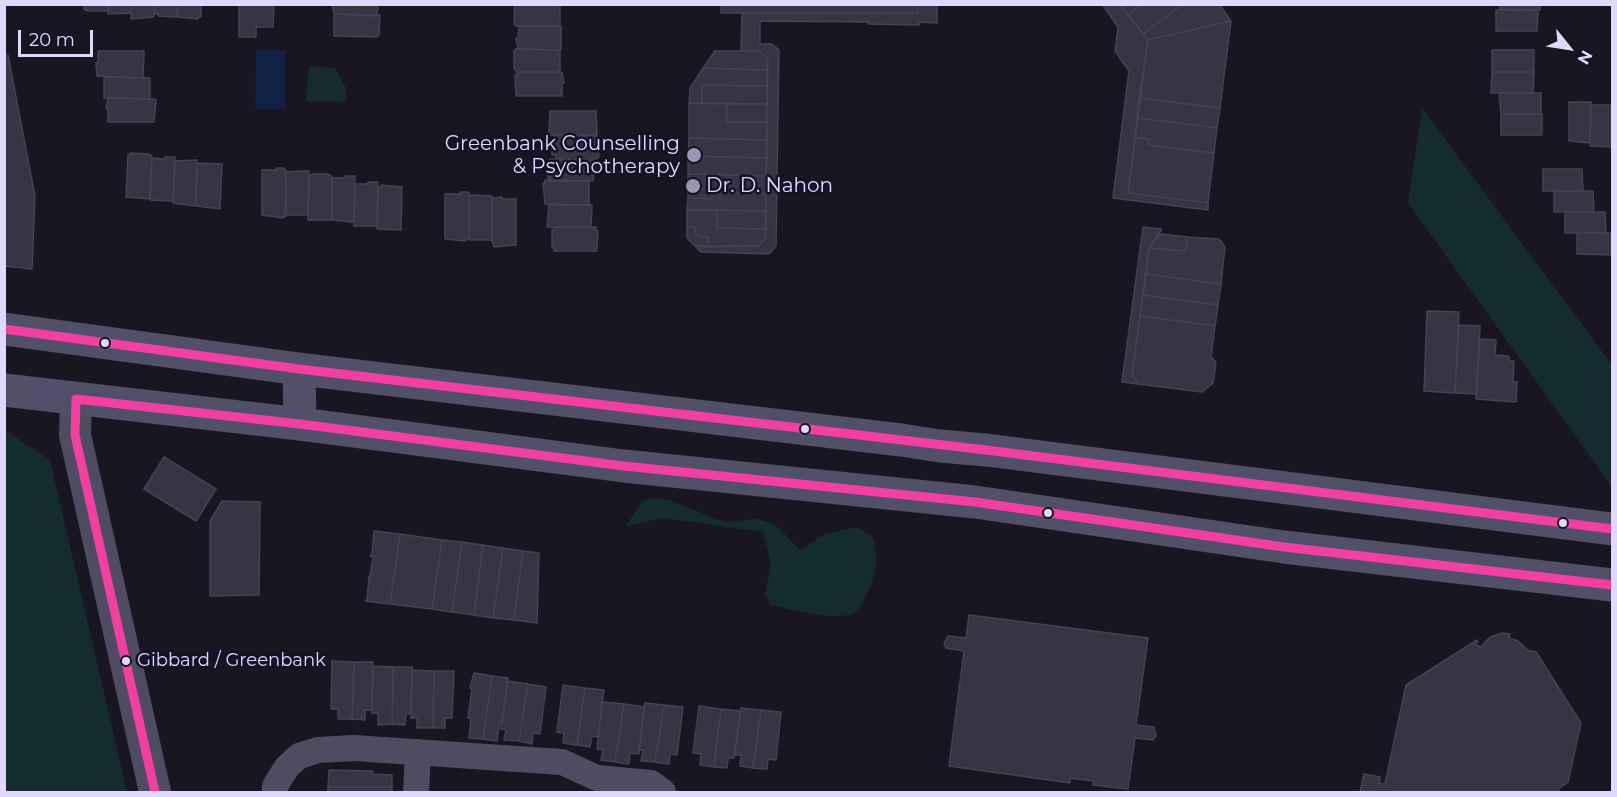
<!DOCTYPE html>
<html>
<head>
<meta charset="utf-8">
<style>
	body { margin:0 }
	#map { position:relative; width:1617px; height:797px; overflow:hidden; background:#191622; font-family:Montserrat,sans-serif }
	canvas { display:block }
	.frame { position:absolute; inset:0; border:6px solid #e0d9fd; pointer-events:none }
	.north { position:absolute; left:1539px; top:18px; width:60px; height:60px; -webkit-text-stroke:4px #161127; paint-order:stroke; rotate:120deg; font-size:16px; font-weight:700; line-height:24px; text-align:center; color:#e0d9fd }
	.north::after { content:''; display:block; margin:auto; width:21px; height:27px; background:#e0d9fd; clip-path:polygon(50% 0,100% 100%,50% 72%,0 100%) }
	.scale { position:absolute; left:18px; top:30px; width:75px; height:27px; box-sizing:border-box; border:3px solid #e0d9fd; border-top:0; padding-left:8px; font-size:18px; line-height:21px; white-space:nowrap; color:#e0d9fd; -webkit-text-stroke:4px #161127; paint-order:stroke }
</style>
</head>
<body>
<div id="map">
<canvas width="1617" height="797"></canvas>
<div class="frame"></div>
<div class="north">N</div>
<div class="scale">20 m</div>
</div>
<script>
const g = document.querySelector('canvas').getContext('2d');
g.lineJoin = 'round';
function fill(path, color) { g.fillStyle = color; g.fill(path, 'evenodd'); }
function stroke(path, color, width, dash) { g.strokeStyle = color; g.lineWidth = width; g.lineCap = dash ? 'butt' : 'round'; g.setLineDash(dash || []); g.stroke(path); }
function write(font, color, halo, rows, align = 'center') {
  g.font = font + ' Montserrat,sans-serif'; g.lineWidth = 5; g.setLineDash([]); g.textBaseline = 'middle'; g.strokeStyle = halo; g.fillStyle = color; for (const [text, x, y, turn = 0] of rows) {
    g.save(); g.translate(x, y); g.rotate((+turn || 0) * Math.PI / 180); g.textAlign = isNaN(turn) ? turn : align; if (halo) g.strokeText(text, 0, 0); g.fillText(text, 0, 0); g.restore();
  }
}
fill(new Path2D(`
	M309,66L335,68L346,88V102L306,101Z
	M1422,108L1612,365V487L1408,203Z
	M5,432L9,433L50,460L127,792H5Z
	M654,498L672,501L724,522L756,519L769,522L779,528L800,550L825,534L857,527L873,537C878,556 877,570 870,587C865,597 861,610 851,614C832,621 791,609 771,605L765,595L771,563L763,532L663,518L626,526L642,501Z`), '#152c2f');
fill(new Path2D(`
	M256,49L285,50V109H255Z`), '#112045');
const building = new Path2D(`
	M85,4H109L108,9L106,11H88L84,9Z
	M109,4H131V13L108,14Z
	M131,4H155L154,17L131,19Z
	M155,4H178L177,15L175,17L158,16V14H155Z
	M178,4H201V17H198V19L177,17Z
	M239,4H274L273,27H256V37H239Z
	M332,4H378L377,16L334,14Z
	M515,4H558L560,6V24H557V26H516L514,24Z
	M721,4H918V13H721Z
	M918,4H937V23L919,22V25L868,24L869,22L760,21V44H772L779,50L776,246L769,254L701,252L695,246H758L765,239L768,59L759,51H741L742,13H918Z
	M1102,4H1120L1148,40L1128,193L1208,203V210L1113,198L1129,71L1115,51L1118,27Z
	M1120,4H1142L1128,15Z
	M1142,4H1183L1143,34L1128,15Z
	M1183,4H1219L1231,21L1148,40L1143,34Z
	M1500,4H1540V10L1500,9Z
	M1496,10H1538L1537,31H1496Z
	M336,14L380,15L379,34L377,37L334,36V16Z
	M1231,21L1220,108L1139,98L1148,40Z
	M519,26H561V50L518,49L516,38H518Z
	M516,49L558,50V52H560V70H558V72H516V69H514V51Z
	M1492,50H1534V72H1492Z
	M98,51H144L143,78L97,76L96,63H98Z
	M715,51H759L768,59L767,70L703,68Z
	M4,54L8,55L35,196L32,269L4,266Z
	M703,68L767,70V86L702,85V103H689L690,88Z
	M517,72H562L564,83H562V96H516L515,75H517Z
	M1492,72H1534L1533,93H1491Z
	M104,77L150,78V99L104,98Z
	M702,85L767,86V104L702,103Z
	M1499,93H1541V114H1501Z
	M108,98L154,99L156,100L154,122H108V109H106Z
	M1139,98L1220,108L1217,128L1137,118Z
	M1569,102H1591L1590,143L1569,141Z
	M689,103L727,104V122H767V140L689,138Z
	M727,104H767V122H727Z
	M1591,105H1612V147L1590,146Z
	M550,111H596L597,133L595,135H550L549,132Z
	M1501,114H1542V135H1501Z
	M1137,118L1217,128L1214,153L1148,145L1149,139L1135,137Z
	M555,135H597L599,157L594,160H556V155H552L553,138H555Z
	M1135,137L1149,139L1148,145L1214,153L1208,203L1128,193Z
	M689,138L767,140V158L688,156Z
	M130,153L148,154L152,156L150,199L126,197L128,155H130Z
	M688,156L767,158L766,176L688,174Z
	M165,157H175L173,201L150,200L152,158L165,159Z
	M550,159L596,160L593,181H550V178H548V161Z
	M197,160L196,206L173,203L175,161Z
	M197,163L222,164L220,209L196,206Z
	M276,168H284V170H286V216L283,218L262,215V170H276Z
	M1543,169H1582L1583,191H1543Z
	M300,171H309L308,215H285L286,172Z
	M312,174H329V176H332V220H308L309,176Z
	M688,174L766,176V193L712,192V199L688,198Z
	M345,176H355L354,220L352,222L332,220V178H345Z
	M545,180L589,181V205L545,204L543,183H545Z
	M368,182H378L377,226H354L355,184H368Z
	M381,185L402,187L401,230L377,229L378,187H381Z
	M1554,191H1593L1594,212H1554Z
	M460,192H467L469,193V239L465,238L466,241L445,239V194H460Z
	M712,192L766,193V211L687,210L688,198L712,199Z
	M472,195L492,196V240H469V196Z
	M502,197V199H516V245L494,247L492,240V198Z
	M549,205H592L591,227H547Z
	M687,210H717V228L766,229L765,239L758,246L708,247V237H700L695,232L696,227H687Z
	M717,210L766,211V229L717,228Z
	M1565,212H1605L1606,233H1565Z
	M554,227H596V230L598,231L597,249L596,251H554V247L552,248V230H554Z
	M687,227H696L695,232L700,237H708V247L695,246L687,238Z
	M1143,227L1162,229L1149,248L1132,375L1138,384L1122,382Z
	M1577,233H1612V255L1577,254Z
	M1160,234L1188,237L1185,251L1149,248Z
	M1188,237L1219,239L1225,247L1221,284L1146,274L1149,248L1185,251Z
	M1146,274L1221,284L1218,305L1143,295Z
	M1143,295L1218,305L1215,326L1140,316Z
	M1427,311L1459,312L1455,393L1424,391Z
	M1140,316L1215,326L1211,357L1216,362L1213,383L1202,392L1138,384L1132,375Z
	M1459,325L1480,326L1476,394L1455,393Z
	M1480,339L1496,340L1495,355L1509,356V361H1514L1513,382H1517L1516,402L1476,399Z
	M164,457L216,489L196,521L144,489Z
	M222,501L260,502L259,595L210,596V521Z
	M374,531L400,534L390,604L365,601L367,600L369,579H368L370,576L373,557L370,556L372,554Z
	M400,534L442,540L432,609L390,604Z
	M442,540L462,542L452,612L432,609Z
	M462,542L483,545L474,615L452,612Z
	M483,545L503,548L493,618L474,615Z
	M503,548L523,551L514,620L493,618Z
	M523,551L539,553L537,623L514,620Z
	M969,615L1148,638L1136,725L1154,727L1156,736L1153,740L1135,738L1128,789L1093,785L1094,781L1070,778V783L949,766L964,651L946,648L944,643L948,636L966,638Z
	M1502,633L1510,634L1509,638L1518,641L1527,650L1536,652L1581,723L1568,782L1560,788L1558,792H1360L1364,774L1380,777L1379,783L1385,784L1406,685L1477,640L1478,642L1475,644L1481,647L1490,637Z
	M332,661L354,662L352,719H338V709H331Z
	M354,662H373L372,710H365V720L352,719Z
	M373,666L393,667L392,724L378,725V713H372Z
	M393,667H412L411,714H406L405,725L392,724Z
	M412,670L434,671L433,728H417V718H411Z
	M434,671H454L452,718H445V728H433Z
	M474,673L492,676L483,739L469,738L471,718H468L472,689L470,688Z
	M492,676L508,678L502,722L500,721L497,741L483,739Z
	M508,681L528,684L519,741L504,740L506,730L501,729Z
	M528,684L546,687L540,734L533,733L532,744L519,741Z
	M563,685L585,688L577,745L563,743L564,733L557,732Z
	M585,688L604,690L598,737L592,736L590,747L577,745Z
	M602,702L624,704L615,762L601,760L603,750L597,749Z
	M645,703L664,705L655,762L641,761L643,750H639Z
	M624,704L644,707L639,754L630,753L629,764L615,762Z
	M664,705L683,707L677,755L670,754L669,764L655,762Z
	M699,706L721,709L714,767L700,765L701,754L693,753Z
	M741,708L761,710L753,768L740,766L741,755H735Z
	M721,709L740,711L734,758H728L727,768L714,767Z
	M761,710L781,712L776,760L768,759L767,769L753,768Z
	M329,770L373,771L372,774L392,775V787H328Z
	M328,787H392V792H328Z`);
fill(building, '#383444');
stroke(building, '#464155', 1.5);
stroke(new Path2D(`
	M275,792V786L287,767L299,756L318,750L354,748L562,762L597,778L651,783L663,792
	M416,792L418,752`), '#4f4c62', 26);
stroke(new Path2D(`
	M76,399L75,435L155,792`), '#4f4c62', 32);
stroke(new Path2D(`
	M4,329L299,369L901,440L940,446L986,450L1612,529
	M299,369L300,424
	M4,390L300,424L624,466L975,502L1284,547L1612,585`), '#524f68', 33);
stroke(new Path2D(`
	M4,329L299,369L986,450L1612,529
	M76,399L300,424L624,466L975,502L1284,547L1612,585
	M76,399L75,435L155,792`), '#f240a1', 9);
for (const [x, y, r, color] of [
	[694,155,8,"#9a95b0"],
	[693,186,8,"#9a95b0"],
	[105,343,5,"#e0d9fd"],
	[805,429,5,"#e0d9fd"],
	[1048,513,5,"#e0d9fd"],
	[1563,523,5,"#e0d9fd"],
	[126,661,5,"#e0d9fd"]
]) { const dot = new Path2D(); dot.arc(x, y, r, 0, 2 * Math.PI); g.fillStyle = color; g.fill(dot); stroke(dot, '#161127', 2); }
write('18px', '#e0d9fd', '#161127', [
	["Gibbard / Greenbank",137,661]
], 'left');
write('20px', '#e0d9fd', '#161127', [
	["Greenbank Counselling",680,144],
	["& Psychotherapy",680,167],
	["Dr. D. Nahon",706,186,"left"]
], 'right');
</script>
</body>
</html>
